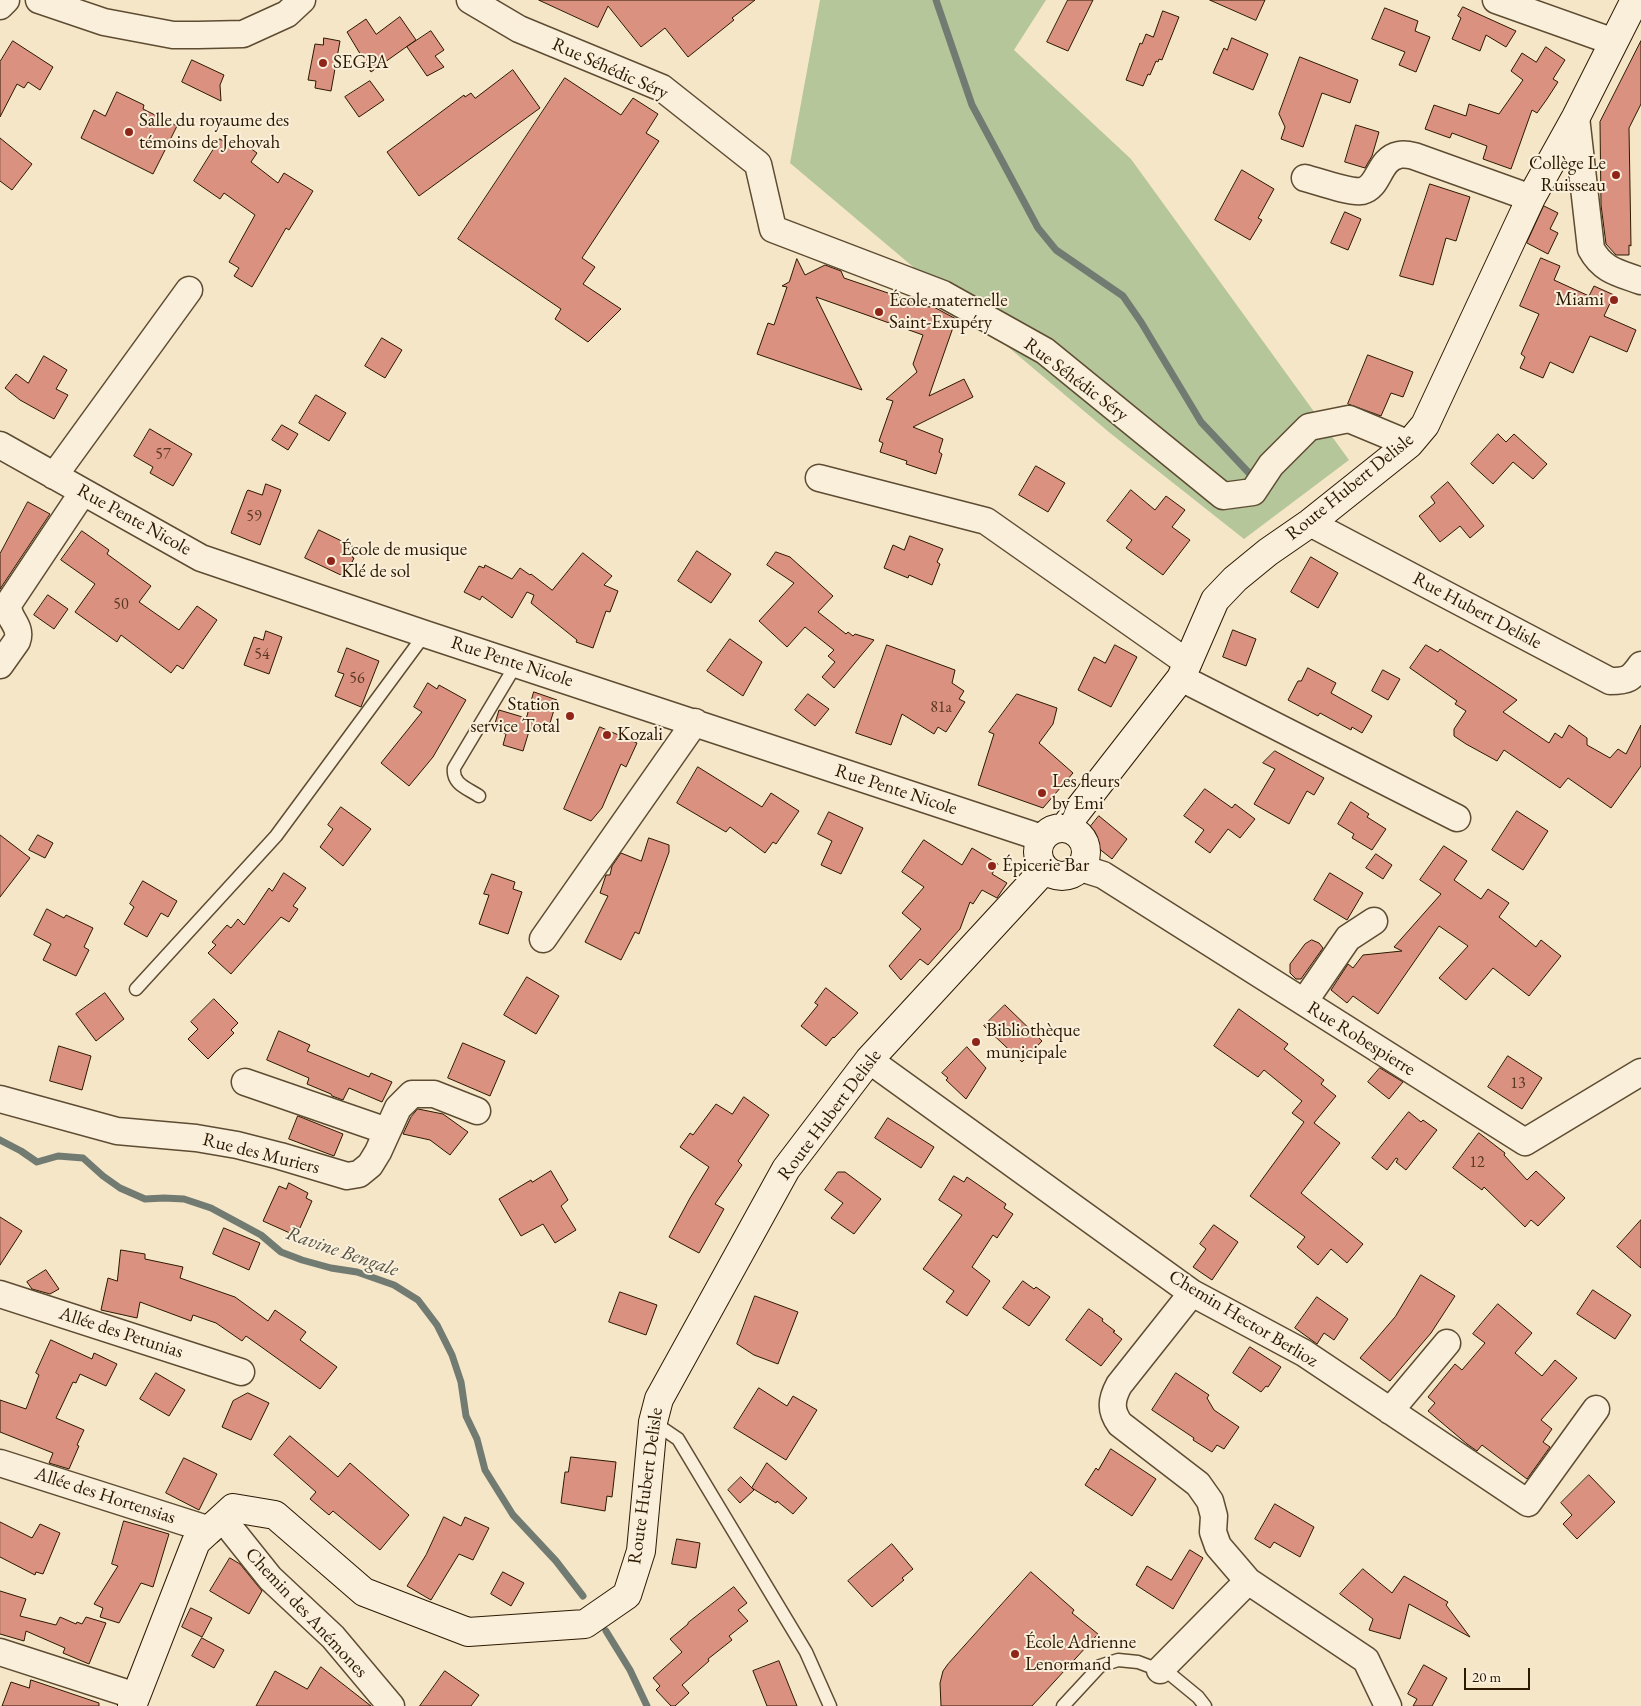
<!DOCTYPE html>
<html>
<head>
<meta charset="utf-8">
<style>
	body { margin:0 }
	#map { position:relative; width:1641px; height:1706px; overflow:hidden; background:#f6e6c8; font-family:"EB Garamond",serif }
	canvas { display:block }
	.scale { position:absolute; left:1464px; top:1668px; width:66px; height:22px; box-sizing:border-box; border:2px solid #2c1900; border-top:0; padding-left:6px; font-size:15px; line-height:18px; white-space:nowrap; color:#2c1900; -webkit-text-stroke:4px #f9efdb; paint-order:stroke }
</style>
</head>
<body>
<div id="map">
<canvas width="1641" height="1706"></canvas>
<div class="scale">20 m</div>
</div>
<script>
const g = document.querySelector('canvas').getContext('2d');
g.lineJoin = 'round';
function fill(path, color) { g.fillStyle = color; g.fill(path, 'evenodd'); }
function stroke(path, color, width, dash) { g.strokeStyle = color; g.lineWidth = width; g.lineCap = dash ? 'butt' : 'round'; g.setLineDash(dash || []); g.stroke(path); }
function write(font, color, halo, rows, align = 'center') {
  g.font = font + ' "EB Garamond",serif'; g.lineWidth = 4; g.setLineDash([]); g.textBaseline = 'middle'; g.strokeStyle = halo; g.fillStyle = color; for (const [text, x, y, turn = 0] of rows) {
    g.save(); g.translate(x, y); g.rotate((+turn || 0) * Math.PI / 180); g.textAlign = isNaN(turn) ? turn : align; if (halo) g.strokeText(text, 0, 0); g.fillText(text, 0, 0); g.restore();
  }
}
fill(new Path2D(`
	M820,0H1046L1014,50L1131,159L1349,460L1244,539L1110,433L790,163Z`), '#b6c69b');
stroke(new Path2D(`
	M936,0L972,105L1038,228L1056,250L1123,296L1141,322L1201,422L1249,473
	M0,1140L21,1151L37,1162L58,1156L83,1158L103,1176L120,1188L145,1199L164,1198L184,1199L211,1208L261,1235L281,1252L302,1260L331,1268L357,1272L394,1285L418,1300L437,1325L452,1355L461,1382L466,1416L477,1439L485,1470L513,1515L556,1561L583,1596
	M606,1631L630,1670L647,1706`), '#727b72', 7);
const building = new Path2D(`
	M539,0H755L732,18L734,20L688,57L665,28L641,47L608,6L598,27Z
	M1068,0H1093L1068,51L1047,42Z
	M1210,0H1265L1256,20Z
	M1463,7L1516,31L1506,47L1486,35L1480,51L1452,39L1461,18L1458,16Z
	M1385,8L1418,21L1415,31L1430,37L1416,72L1399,65L1405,52L1372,39Z
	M1163,11L1179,17L1162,60L1159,59L1158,62L1156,61L1150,75L1148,74L1143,86L1126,80L1140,43L1142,44L1146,34L1153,37Z
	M400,17L416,40L371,72L347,32L366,19L376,34Z
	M431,31L444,50L435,56L444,67L427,76L407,47Z
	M324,38L340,41L331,91L315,88L316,81L308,80L315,44L323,45Z
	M1232,38L1268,54L1253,90L1213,73L1224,48L1227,50Z
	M13,41L53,67L40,90L28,82L24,88L17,84L0,117V62Z
	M1641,41V104L1629,128L1631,246L1629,245V255H1616L1606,244L1601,205L1600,122Z
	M1546,47L1565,60L1553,79L1558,82L1547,99L1537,113L1532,110L1511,169L1483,159L1487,146L1452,133L1450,138L1425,129L1434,105L1466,116L1469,104L1499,114L1523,80L1511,71L1522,53L1536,62Z
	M1300,57L1358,80L1350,103L1322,93L1303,147L1281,139L1285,127L1279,114Z
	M192,60L224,75L220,85L221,101L182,82Z
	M513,70L540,108L419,196L387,152L464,95L465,97L471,93L475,98Z
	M565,78L621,115L633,98L658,114L646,133L659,141L582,258L595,267L583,284L621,309L588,342L555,319L561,309L458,239Z
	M370,81L384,100L359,117L345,97Z
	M117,92L144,105L143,109L177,126L153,174L81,138L94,110L105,116Z
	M1356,125L1379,132L1372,156L1365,168L1345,162Z
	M0,138L32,164L12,190L0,181Z
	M220,139L232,147L238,139L257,153L251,162L278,183L284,173L313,191L289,230L286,228L252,287L234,276L239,268L229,262L255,215L224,193L220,199L194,181Z
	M1242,170L1274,189L1258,218L1262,220L1250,240L1215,220Z
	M1430,184L1470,197L1456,241L1446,238L1433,285L1400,276Z
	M1544,206L1558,213L1550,229L1558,233L1548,254L1527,243Z
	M1345,212L1361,219L1348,250L1331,243Z
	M1541,258L1560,266L1554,280L1589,296L1594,286L1614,295L1604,316L1636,330L1627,352L1590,336L1573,373L1550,362L1543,378L1520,368L1525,357L1521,354L1539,314L1520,306Z
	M797,259L805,275L825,265L841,271L844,278L929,307L932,306L956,319L929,396L964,379L973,397L913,427L943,439L939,452L942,454L936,474L906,464L907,461L880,452L883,443L879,441L893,401L886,399L917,372L913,364L923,335L816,297L862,390L757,354L768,323L774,325L787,287L782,286L789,282Z
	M382,338L402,350L385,378L365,366Z
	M1368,355L1413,372L1403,397L1391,393L1381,416L1348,404Z
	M44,356L67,370L56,389L68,395L54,419L20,400L5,388L16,374L28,383Z
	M316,395L346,413L329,441L299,423Z
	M282,425L298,434L288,450L272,440Z
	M150,429L192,454L173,486L150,473L153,467L134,456Z
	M1498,434L1506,442L1514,434L1547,464L1533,479L1513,462L1493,484L1471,464Z
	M1036,466L1065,483L1048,512L1019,495Z
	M1448,482L1484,526L1470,538L1460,526L1440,542L1419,516L1435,503L1431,497Z
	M266,484L281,490L260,545L231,533L247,491L248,490L262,495Z
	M1131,490L1155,510L1166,496L1185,510L1172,527L1190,540L1163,575L1126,548L1132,540L1107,521Z
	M28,502L50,514L0,589V554Z
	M319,530L356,548L352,557L354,558L345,577L305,558Z
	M82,531L109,550L107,554L151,586L139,602L179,630L197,606L217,620L183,669L177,665L171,673L121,635L117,642L75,612L95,584L61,560Z
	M910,536L943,549L937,562L940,564L932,585L909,575L908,578L884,568L893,545L904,550Z
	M697,551L731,574L711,603L678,581Z
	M776,552L790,557L833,596L818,612L846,634L848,632L853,636L855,634L874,640L834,688L822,677L835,662L828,656L834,650L805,627L787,647L759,621L794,583L767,565Z
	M583,553L612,576L604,585L618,591L610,612L606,611L593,648L576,642L577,640L531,603L534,595L527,592L512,618L482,596L480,600L464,592L479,566L484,568L485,565L512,579L520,568L530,575L531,574L552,590Z
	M1311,557L1338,573L1318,608L1291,592Z
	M48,595L68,609L54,629L34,615Z
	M1233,630L1256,639L1246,666L1223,657Z
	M266,631L282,637L269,674L244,665L254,637L263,640Z
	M730,639L762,662L743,696L707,671Z
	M887,645L955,670L952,683L964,691L959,699L965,702L946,732L938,727L934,734L902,714L891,745L856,733Z
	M1115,645L1137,657L1111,707L1078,690L1094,657L1105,663Z
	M1426,645L1438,652L1440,649L1517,700L1503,712L1549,743L1555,733L1562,738L1569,725L1587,738V745L1610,758L1618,749L1626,754L1641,725V766L1611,808L1568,778L1560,788L1504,750L1497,761L1466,744L1454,736V729L1466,711L1455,704L1457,701L1410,668Z
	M347,648L379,661L361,707L335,696L344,674L338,672Z
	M1308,668L1336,683L1331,693L1372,716L1362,733L1352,727L1351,730L1320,713L1318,716L1288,700L1298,681H1301Z
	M1383,670L1400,679L1388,700L1372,691Z
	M428,683L437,689L439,685L466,700L433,757L409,786L381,763L422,712L414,707Z
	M534,692L557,700L547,733L530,728L523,751L503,745L506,734L493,730L499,710L526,718Z
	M808,694L829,709L815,726L795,710Z
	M1017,694L1057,708L1053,724L1039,743L1073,773L1043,808L978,785L994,734L989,732Z
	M600,727L637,743L626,767L621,764L602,808L591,821L564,809Z
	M1275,751L1324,778L1314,795L1307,791L1289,824L1254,804L1275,769L1263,763Z
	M698,767L762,807L771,793L799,811L776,844L773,842L765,853L730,827L726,832L677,803Z
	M1205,789L1232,808L1235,804L1255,819L1240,838L1228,829L1210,853L1195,842L1204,830L1184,816Z
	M1351,802L1369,814L1367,817L1386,829L1372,850L1352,838L1354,834L1338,824Z
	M341,807L371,829L343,866L320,847L333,829L328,825Z
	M1517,811L1548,831L1523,870L1492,850Z
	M829,812L863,828L841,874L821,865L832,841L818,834Z
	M1099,816L1127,839L1112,859L1083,836Z
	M0,835L30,858L0,897Z
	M38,835L53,843L45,858L29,850Z
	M649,838L669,845V852L639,934L635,932L621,960L585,942L608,896L600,893L606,875H610L612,866L621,853L641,861Z
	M924,840L962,865L972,848L998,864L992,874L1007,883L997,898L982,890L973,904L970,902L960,929L928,965L920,959L901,980L889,966L921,929L902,913L924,887L902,872Z
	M1444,846L1467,861L1454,880L1481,899L1488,889L1509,903L1499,917L1536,947L1541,940L1561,956L1529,996L1493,968L1466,1000L1439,978L1468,946L1439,926L1378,1014L1353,996L1347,1003L1331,990L1348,964L1353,968L1363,955L1402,951L1394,947L1441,894L1420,880Z
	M1376,854L1392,865L1383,879L1366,868Z
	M284,873L306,888L293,906L298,909L289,922L281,917L231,974L208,953L216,945L212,942L227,925L231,928L238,919L244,925L269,888L272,891Z
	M1330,873L1363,893L1347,920L1314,900Z
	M492,874L515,882L513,889L522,892L508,934L479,924L489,895L484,894Z
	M143,881L177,901L168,917L161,913L147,937L124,924L134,907L130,904Z
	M47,909L64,918L66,915L93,928L84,947L89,950L76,976L43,960L51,944L34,935Z
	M1312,940L1319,943L1323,948L1301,979H1296L1290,973V964L1305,944Z
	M527,977L559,996L536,1034L504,1015Z
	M826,988L858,1013L834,1038L833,1037L826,1046L801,1026L818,1005L815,1003Z
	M105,993L124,1019L96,1041L76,1014Z
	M214,999L238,1023L231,1030L234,1033L208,1059L188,1039L198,1029L191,1022Z
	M1005,1005L1042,1041L1022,1062L984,1026Z
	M1239,1009L1288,1044L1284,1049L1324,1080L1321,1084L1336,1096L1314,1123L1340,1143L1301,1193L1363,1244L1347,1263L1331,1249L1318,1265L1297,1247L1305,1237L1250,1196L1304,1122L1292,1113L1302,1101L1264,1070L1258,1077L1214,1046Z
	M279,1031L310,1045L307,1051L369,1077L371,1073L392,1082L382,1102L349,1088L343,1100L332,1096L331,1094L307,1084L309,1078L267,1060Z
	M463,1043L505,1061L490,1096L448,1078Z
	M59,1046L91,1056L82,1090L50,1081Z
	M967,1047L986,1068L966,1099L946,1080L948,1078L942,1073Z
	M1508,1056L1542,1078L1522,1109L1488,1087Z
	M1380,1068L1403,1082L1389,1099L1368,1082Z
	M744,1097L769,1115L738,1161L742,1165L715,1204L724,1209L699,1253L669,1237L690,1198L709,1167L680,1147L690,1133L693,1135L716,1104L732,1114Z
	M418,1109L443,1114L468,1132L450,1155L430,1140L403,1134L411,1117Z
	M1409,1112L1421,1122L1423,1120L1437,1130L1406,1170L1396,1162L1398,1159L1396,1158L1387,1170L1372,1158Z
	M298,1116L343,1134L334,1156L289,1139Z
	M888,1118L934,1147L921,1168L875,1138Z
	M1479,1133L1505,1153L1504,1155L1527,1180L1536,1171L1565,1198L1538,1226L1531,1220L1525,1227L1484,1187L1482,1190L1453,1168Z
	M551,1171L568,1200L561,1206L576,1230L555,1243L543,1224L521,1236L499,1199L531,1180L532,1182Z
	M838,1172H845L881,1199L854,1234L831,1218L843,1203L825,1190Z
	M954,1176L964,1182L967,1177L1006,1204L1004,1208L1013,1214L997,1238L993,1235L972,1267L990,1281L967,1316L946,1302L954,1291L923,1269L962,1215L939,1200Z
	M289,1183L308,1193L306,1198L312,1201L300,1228L296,1226L292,1234L263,1221L279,1186L286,1189Z
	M0,1217L22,1231L0,1265Z
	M1641,1220V1268L1617,1247Z
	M1214,1225L1238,1242L1212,1280L1193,1267L1206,1249L1200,1244Z
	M224,1228L260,1243L249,1270L213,1254Z
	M121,1250L145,1254V1259L183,1267L180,1278L235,1297L268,1321L275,1310L306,1332L300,1340L337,1367L320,1389L246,1336L242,1341L216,1323L193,1315L191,1321L140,1302L137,1318L101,1310L108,1278L117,1281Z
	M46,1270L59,1289L50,1294L32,1289L27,1282Z
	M1421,1275L1455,1296L1431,1333L1390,1381L1360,1358L1395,1317Z
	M1023,1281L1034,1289L1036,1287L1050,1297L1029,1326L1003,1308Z
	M1593,1290L1631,1315L1615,1339L1577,1314Z
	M620,1292L657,1305L646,1335L609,1322Z
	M755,1296L798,1312L778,1364L754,1355L737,1344Z
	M1317,1297L1348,1319L1334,1340L1324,1333L1317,1344L1295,1328Z
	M1498,1304L1532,1333L1515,1353L1542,1376L1555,1360L1577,1378L1541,1420L1552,1429L1543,1442L1550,1447L1527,1479L1482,1445L1477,1451L1467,1444L1428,1411L1435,1403L1428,1397L1455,1364L1462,1370L1485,1343L1473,1334Z
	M1089,1309L1103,1319L1102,1321L1115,1331L1113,1332L1122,1339L1101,1366L1066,1340Z
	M51,1340L92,1359L94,1353L117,1364L106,1386L80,1374L76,1383L73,1382L56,1418L84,1430L77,1445L79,1446L69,1469L49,1463L53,1453L0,1432V1400L26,1409L39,1375L36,1373Z
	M1250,1347L1281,1367L1268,1387L1266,1386L1261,1392L1233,1373Z
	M156,1373L185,1390L169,1416L140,1399Z
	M1176,1373L1209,1395L1207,1398L1214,1410L1239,1427L1224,1449L1217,1445L1212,1452L1193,1440L1194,1438L1152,1410Z
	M759,1388L787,1406L793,1396L817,1410L786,1460L734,1428Z
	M248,1393L269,1403L251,1440L222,1427L233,1401Z
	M290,1436L338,1477L350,1463L409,1515L380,1550L333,1511L329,1515L310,1499L316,1492L274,1455Z
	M1111,1449L1156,1479L1132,1516L1085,1485L1096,1468L1098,1470Z
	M571,1457L616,1462L612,1497L607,1496L605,1511L561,1503L565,1472H568Z
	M184,1458L217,1474L199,1510L166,1493Z
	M767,1463L807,1498L793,1514L777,1501L776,1503L752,1488Z
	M1589,1475L1615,1502L1577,1539L1563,1524L1572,1515L1561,1503Z
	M741,1477L754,1490L740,1503L728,1490Z
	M1275,1504L1314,1527L1300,1557L1274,1542L1270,1548L1255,1539Z
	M444,1517L461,1526L465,1517L489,1528L473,1560L459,1554L431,1600L407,1586L426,1555Z
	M124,1521L169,1534L153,1587L141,1583L119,1623L100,1617L103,1608L94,1604L118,1566L112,1564Z
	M0,1522L32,1538L40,1524L60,1533L43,1574L36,1572L35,1575L0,1557Z
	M677,1539L700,1543L696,1568L672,1564Z
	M892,1544L913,1569L902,1578L904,1580L872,1607L848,1581Z
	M1190,1550L1203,1558L1173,1609L1136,1585L1147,1566L1171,1580Z
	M230,1558L240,1564L262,1591L249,1614L210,1591Z
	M1363,1569L1392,1593L1404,1576L1448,1602L1446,1605L1470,1637L1409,1604L1400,1639L1369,1630L1373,1619L1340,1594Z
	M503,1572L524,1583L511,1606L491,1594Z
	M1031,1572L1074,1610L1072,1613L1098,1634L1032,1706H941L940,1683L943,1671L948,1664Z
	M734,1587L747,1603L738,1610L748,1621L729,1636L732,1640L708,1659L709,1661L682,1685L689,1693L675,1706H671L656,1690L660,1686L653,1678L682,1652L670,1639L688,1624V1623Z
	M0,1591L26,1599L20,1616L56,1625L60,1617L76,1624L77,1622L82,1624L86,1617L106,1623L89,1664L63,1653L65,1648L26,1631L24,1641L0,1634Z
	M191,1608L212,1618L202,1637L182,1627Z
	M202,1638L224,1650L214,1668L192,1656Z
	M779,1661L797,1706H767L753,1671Z
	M1424,1665L1447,1678L1432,1706H1413L1417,1699L1408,1694Z
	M321,1667L371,1706H256L275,1671L307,1689Z
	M445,1671L479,1695L471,1706H420Z
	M31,1680L99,1703V1706H2L11,1682L29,1688Z`);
fill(building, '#da9180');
stroke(building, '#2c1900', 1);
const lane = new Path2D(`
	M479,796C467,788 452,784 454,768L517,663
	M136,989L276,836L425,634
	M653,1422L678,1439L806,1652L830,1706
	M1063,1706L1100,1666L1118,1660L1138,1662L1170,1674L1198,1697L1205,1706`);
const street = new Path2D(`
	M39,0L104,22L173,35H198L243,34L287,14L302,0
	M470,0L519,29L662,88L758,164L773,229L943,294L1045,351L1223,496L1253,492L1271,465L1309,427L1349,419L1409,444
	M1496,0L1614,42
	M0,6L6,0
	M1576,117L1591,249C1603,271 1619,273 1641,281
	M1305,178C1317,181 1350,193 1362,191C1380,187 1378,159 1399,155C1403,154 1410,155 1414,156L1531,198
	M0,445L201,558L425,634L1042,838
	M54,476L189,290
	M819,478L986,521L1188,663
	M1310,523L1610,681C1628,681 1631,679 1641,665
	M0,665L17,641C23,625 5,618 9,603L83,492
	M1181,678L1457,818
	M1081,868L1103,875L1525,1142L1641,1072
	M543,939L695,722
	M1304,1002L1348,938L1374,921
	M869,1060L1192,1293L1304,1353L1528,1503L1596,1409
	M245,1082L387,1131
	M0,1099L117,1131L196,1138L237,1145L280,1156L347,1176L359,1174L370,1165L378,1152L398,1108L412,1094H434L477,1111
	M1192,1293L1119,1385C1111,1400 1110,1410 1120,1424L1198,1484L1210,1501L1214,1516L1213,1532L1218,1546L1248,1581L1366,1660L1388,1706
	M0,1294L241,1372
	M1390,1411L1447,1343
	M0,1463L210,1530
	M222,1518L270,1578L333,1637L391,1706
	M0,1652L136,1696
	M1160,1670L1248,1581`);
const secondary = new Path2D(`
	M1064,828L1181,678L1215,600L1235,579L1268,552L1310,523L1409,444L1425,425L1531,198L1576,117L1635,0
	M1038 852a24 24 0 1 1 48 0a24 24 0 1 1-48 0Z
	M132,1706L196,1542L233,1508L275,1515L364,1592L468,1632L585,1624L627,1595L641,1551L653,1422L659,1399L786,1169L869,1060L1045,869`);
stroke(lane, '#5e4c32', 15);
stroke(street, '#5e4c32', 29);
stroke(secondary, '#2c1900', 30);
stroke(lane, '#f9efdb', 12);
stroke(street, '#f9efdb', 26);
stroke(secondary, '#f9efdb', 28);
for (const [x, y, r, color] of [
	[323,63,5,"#8f2418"],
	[129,132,5,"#8f2418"],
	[1616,175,5,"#8f2418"],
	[1614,300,5,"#8f2418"],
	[879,312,5,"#8f2418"],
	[331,561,5,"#8f2418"],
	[570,716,5,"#8f2418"],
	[607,735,5,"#8f2418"],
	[1042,793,5,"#8f2418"],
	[992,866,5,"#8f2418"],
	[976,1042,5,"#8f2418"],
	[1015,1654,5,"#8f2418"]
]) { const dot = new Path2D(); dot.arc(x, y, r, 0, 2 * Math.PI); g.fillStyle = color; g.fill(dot); stroke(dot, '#f9efdb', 2); }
write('16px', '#583720', null, [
	["57",163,455],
	["59",254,517],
	["50",121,605],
	["54",262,655],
	["56",357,679],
	["81a",941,708],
	["13",1518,1084],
	["12",1477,1163]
]);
write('19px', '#2c1900', '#f9efdb', [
	["SEGPA",333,63],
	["Salle du royaume des",139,121],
	["témoins de Jehovah",139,143],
	["Collège Le",1606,164,"right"],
	["Ruisseau",1606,186,"right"],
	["Miami",1604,300,"right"],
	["École maternelle",889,301],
	["Saint-Exupéry",889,323],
	["École de musique",341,550],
	["Klé de sol",341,572],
	["Station",560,705,"right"],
	["service Total",560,727,"right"],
	["Kozali",617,735],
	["Les fleurs",1052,782],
	["by Emi",1052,804],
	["Épicerie Bar",1002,866],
	["Bibliothèque",986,1031],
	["municipale",986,1053],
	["École Adrienne",1025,1643],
	["Lenormand",1025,1665]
], 'left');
write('19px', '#2c1900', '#f9efdb', [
	["Rue Séhédic Séry",610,69,24],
	["Rue Séhédic Séry",1076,380,37],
	["Route Hubert Delisle",1350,487,-39],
	["Rue Pente Nicole",134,520,29],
	["Rue Hubert Delisle",1477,611,28],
	["Rue Pente Nicole",512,662,18],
	["Rue Pente Nicole",896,790,18],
	["Rue Robespierre",1361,1039,32],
	["Route Hubert Delisle",830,1115,-53],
	["Rue des Muriers",261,1154,14],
	["Chemin Hector Berlioz",1243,1319,31],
	["Allée des Petunias",121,1333,18],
	["Route Hubert Delisle",646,1486,-82],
	["Allée des Hortensias",105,1496,18],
	["Chemin des Anémones",306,1613,47]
]);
write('italic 20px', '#555242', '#f9efdb', [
	["Ravine Bengale",342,1252,19]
]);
</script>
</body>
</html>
